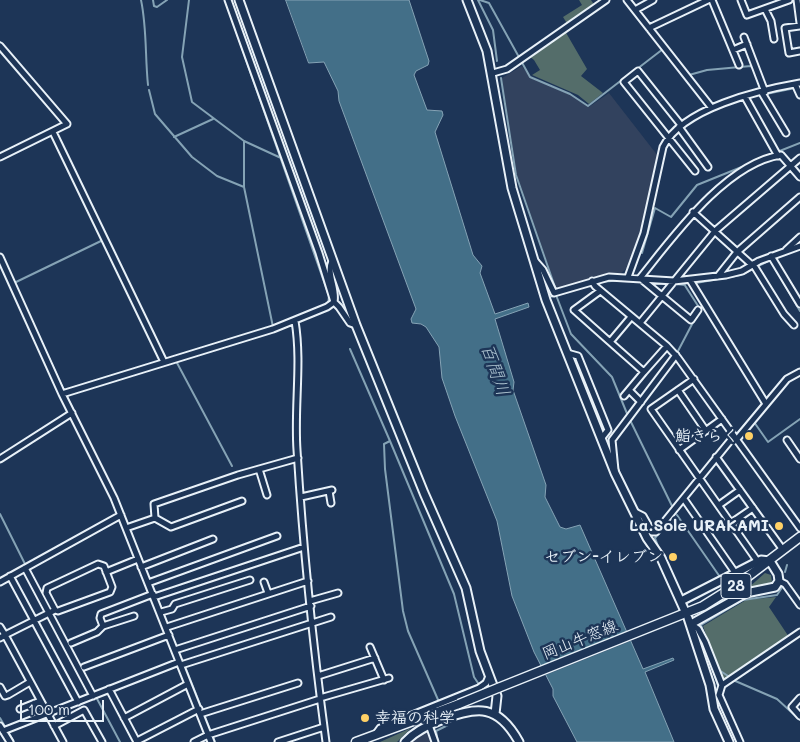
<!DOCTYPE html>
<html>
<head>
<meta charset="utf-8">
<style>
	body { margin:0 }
	#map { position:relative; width:800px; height:742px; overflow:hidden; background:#1d3557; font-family:Mali,sans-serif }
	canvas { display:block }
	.scale { position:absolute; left:20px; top:700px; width:84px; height:22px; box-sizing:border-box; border:2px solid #e8f1f8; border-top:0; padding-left:6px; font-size:15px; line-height:18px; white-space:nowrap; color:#e8f1f8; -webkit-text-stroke:4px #1d3557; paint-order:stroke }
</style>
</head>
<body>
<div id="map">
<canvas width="800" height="742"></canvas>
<div class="scale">100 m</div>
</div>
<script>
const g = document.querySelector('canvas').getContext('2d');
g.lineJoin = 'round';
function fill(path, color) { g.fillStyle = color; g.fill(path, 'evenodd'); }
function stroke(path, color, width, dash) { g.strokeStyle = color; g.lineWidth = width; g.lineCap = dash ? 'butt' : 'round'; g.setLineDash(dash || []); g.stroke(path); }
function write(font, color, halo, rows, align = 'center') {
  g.font = font + ' Mali,"Klee One",sans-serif'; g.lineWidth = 5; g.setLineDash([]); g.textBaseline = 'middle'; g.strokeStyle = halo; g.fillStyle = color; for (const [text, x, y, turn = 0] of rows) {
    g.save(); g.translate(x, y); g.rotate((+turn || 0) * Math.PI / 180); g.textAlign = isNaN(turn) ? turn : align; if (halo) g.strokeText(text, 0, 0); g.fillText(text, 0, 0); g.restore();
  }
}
fill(new Path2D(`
	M522,66L531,78L576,97L589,107L609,93L658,156L639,236L627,268L621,273L595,277L557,290L517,175L502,78Z
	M428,730L432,742H410L413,739Z`), '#32425e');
fill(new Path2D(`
	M579,0H591L595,6L568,25L563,17L582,5Z
	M565,31L587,69L581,76L603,93L589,104L578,95L532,75L540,70L534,60L529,56Z
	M765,573L771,575L772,582L747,589Z
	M776,597L769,607L789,637L722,681L703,626L746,600Z
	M411,728L397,742H380Z`), '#546d6a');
const water = new Path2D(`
	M286,0H409L429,61L428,65L416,71L414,75L427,110L442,111L443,115L435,132L473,255L482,266L480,273L495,314L528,303L529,307L495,319L514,382L513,390L546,485L545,497L560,527L566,529L580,525L643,669L673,658L674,660L645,672L674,742H577L553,696V689L534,652L512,596L497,521L455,416L442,378L439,347L426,327L421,324L412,323L411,319L416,309L339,101L338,91L324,62L309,63Z`);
fill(water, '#436f88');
stroke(water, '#85a3b5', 1);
fill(new Path2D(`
	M629,631L633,640L543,676L539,667Z`), '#1d3557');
stroke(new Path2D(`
	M141,0C147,28 145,57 148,85
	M153,0L154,6L157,7L167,0
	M189,0L182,57L192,102L244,141L281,158
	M225,0L329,296L328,305
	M478,0L493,30L497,61
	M480,0L489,3L530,77L570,94L588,106L623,79
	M631,0L689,75L707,70L751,66L754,69
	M800,0V1
	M0,42L64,117
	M637,69L663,49
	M501,78L516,175L556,290
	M149,90L155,114L192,157L217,176L244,187
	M766,94L800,87
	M174,137L213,119
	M244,141V187L273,327H272
	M767,156L800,143
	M642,253L655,208L671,217L697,185L754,162
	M770,260L800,311
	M599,282L624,280
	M14,283L103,240
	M653,283L665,284
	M696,283L741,275L772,259
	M676,284L685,285
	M18,291L66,395L117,498L128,527
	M556,295L571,334L612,377L628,416
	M550,297L556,295
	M299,337L300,370
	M156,339L166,360
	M350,349L390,441L384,444L385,469L403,611L408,631L439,702
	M678,351L700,309L684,284
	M176,361L232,466
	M65,390L96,381
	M766,399L787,376L800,369
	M630,420L673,508
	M754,422L768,442L800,419
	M737,434L763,403
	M390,441L454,594L474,677L480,686
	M299,445L302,492
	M723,453L734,441
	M0,514L26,566
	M677,515L720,577
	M658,546L655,538L700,482
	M785,572L787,565
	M147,575L155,594
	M157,598L161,607
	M313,606L314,619
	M164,615L182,662
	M314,624L317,645
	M705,637L701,625L743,600L777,595L783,586
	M704,646L709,658
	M711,663L718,686
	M186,669L215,742
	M719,670L728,676
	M733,680L777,699L800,720
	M721,694L732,719
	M95,695L120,742
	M0,718L14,742
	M327,730L329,742
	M438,742L436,731L448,725L446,721`), '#85a3b5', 2);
const street = new Path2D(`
	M228,0L319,253L334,302L339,307L350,323L356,325
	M627,0L711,107
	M712,0L739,65
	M741,0L747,15L789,0
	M797,0L800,23
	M765,9L771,21L774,39
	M635,10L653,0
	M800,26L785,28L789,53L800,51
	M649,28L708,0
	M744,37L765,92
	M0,46L67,124L0,157
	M733,50L747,44
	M493,73L507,69L606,0
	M795,84L800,95
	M762,93L786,133
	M745,97L778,156
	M681,125L638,71L624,82L695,171
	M679,127L708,167
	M53,132L164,362
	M693,212L752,265
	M786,250L800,237
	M771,256L800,304
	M0,257L62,394L114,498L211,742
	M536,262L543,270L554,293L609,277L674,281L726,275L742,271L759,261L800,246
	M753,264L784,314L794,325
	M718,276L737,252L800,197
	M628,277L644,233L663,147C682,108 760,90 800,83
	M640,278C673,237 726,163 781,155L800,177
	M640,278L691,320L698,310
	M690,280L766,404
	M592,281L595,286L667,346L678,358L800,528
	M600,291L574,310L610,342
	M631,317L610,342L644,372L667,346
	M295,321C302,363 294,406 297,450C303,547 313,645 326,742
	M640,323L715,231L800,158
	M567,353L578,356L608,430L601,439
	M694,379L651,409L758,562
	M629,390L641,402
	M678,390L706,431
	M62,394L273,329L327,307L334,302C337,289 326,274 332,261
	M624,396L644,372
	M737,439L787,379L800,372
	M787,440L800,459
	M679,450L722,419
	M716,457L783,550
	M0,459L72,413
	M259,469L267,495
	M615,470L612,440L676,355
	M329,491L331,503
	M301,497L332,490
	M684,499L736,574
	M719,505L740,490
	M635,512L643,516L652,532H656L734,436
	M155,518L154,504L238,475L298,458
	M731,523L753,508
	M126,528L155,518L171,527L242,501
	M98,564L104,566L112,587L110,592L58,611L55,610L46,593L47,588Z
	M141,567L213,539
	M25,568L93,696
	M106,572L138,559
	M10,576L78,702
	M779,581L785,584L800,605
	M0,582L121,515
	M264,582L268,593
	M148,583L277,536
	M154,597L304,547
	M310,601L338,593
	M55,610L5,635L63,742
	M161,612L172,609L175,604L250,580
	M691,624L698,629L705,642L722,685L719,695L740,742
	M103,626L134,616
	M0,627L5,635L0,638
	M167,627L308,581
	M71,643L97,632L103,626L100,618L101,614L153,594
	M370,647L384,680
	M175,650L311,606
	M181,665L331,617
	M84,667L169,635
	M318,676L375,658
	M722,685L800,632
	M0,687L5,696L8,695L30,682
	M109,689L137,742
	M320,698L389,678
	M800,698L792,707L800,716
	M20,709L40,701
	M200,714L298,683
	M124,718L188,684
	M429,725L435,742
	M0,726L10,742
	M54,726L84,710L102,742
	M3,731L179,662
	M375,735L380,728L479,688L486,683L489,676
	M137,741L199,709
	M194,742L208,735L320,699
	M278,742L324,727`);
const secondary = new Path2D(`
	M239,0L356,325L424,493L466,588L480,651L497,696L495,714
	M467,0L487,51L512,188L546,300L615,473L647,538L661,558L684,609
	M681,601L761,560L770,561L778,574L779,581L775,587L746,593L691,624
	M688,618L710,685L714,709L729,742
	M405,742C415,731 428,725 441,720C478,706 498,704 519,742`);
const primary = new Path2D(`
	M498,688L703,606L738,584L800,537
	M356,742L459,704`);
stroke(street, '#e8f1f8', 9);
stroke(secondary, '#e8f1f8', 11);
stroke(primary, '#e8f1f8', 11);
stroke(street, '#1d3557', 5);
stroke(secondary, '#1d3557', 7);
stroke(primary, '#1d3557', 8);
const primaryBridge = new Path2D(`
	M459,704L498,688`);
stroke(primaryBridge, '#e8f1f8', 11, []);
stroke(primaryBridge, '#1d3557', 8);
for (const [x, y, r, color] of [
	[749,436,5,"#ffd166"],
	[779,526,5,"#ffd166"],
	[673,557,5,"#ffd166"],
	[365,718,5,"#ffd166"]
]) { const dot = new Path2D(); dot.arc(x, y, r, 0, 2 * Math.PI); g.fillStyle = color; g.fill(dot); stroke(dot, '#1d3557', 2); }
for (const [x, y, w] of [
	[736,586,30]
]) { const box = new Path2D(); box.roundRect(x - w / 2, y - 12.5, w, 25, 4); g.fillStyle = '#1d3557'; g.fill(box); stroke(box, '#e8f1f8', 1); }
write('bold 15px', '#e8f1f8', null, [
	["28",736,586]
]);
write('bold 16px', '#e8f1f8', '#1d3557', [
	["鮨きらく",739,436],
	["La.Sole URAKAMI",769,526],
	["セブン-イレブン",663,557],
	["幸福の科学",375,718,"left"]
], 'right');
write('16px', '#e8f1f8', '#1d3557', [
	["岡山牛窓線",580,640,-22]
]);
write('italic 18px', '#aec4d1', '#1d3557', [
	["百間川",495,370,71]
]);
</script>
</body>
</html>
